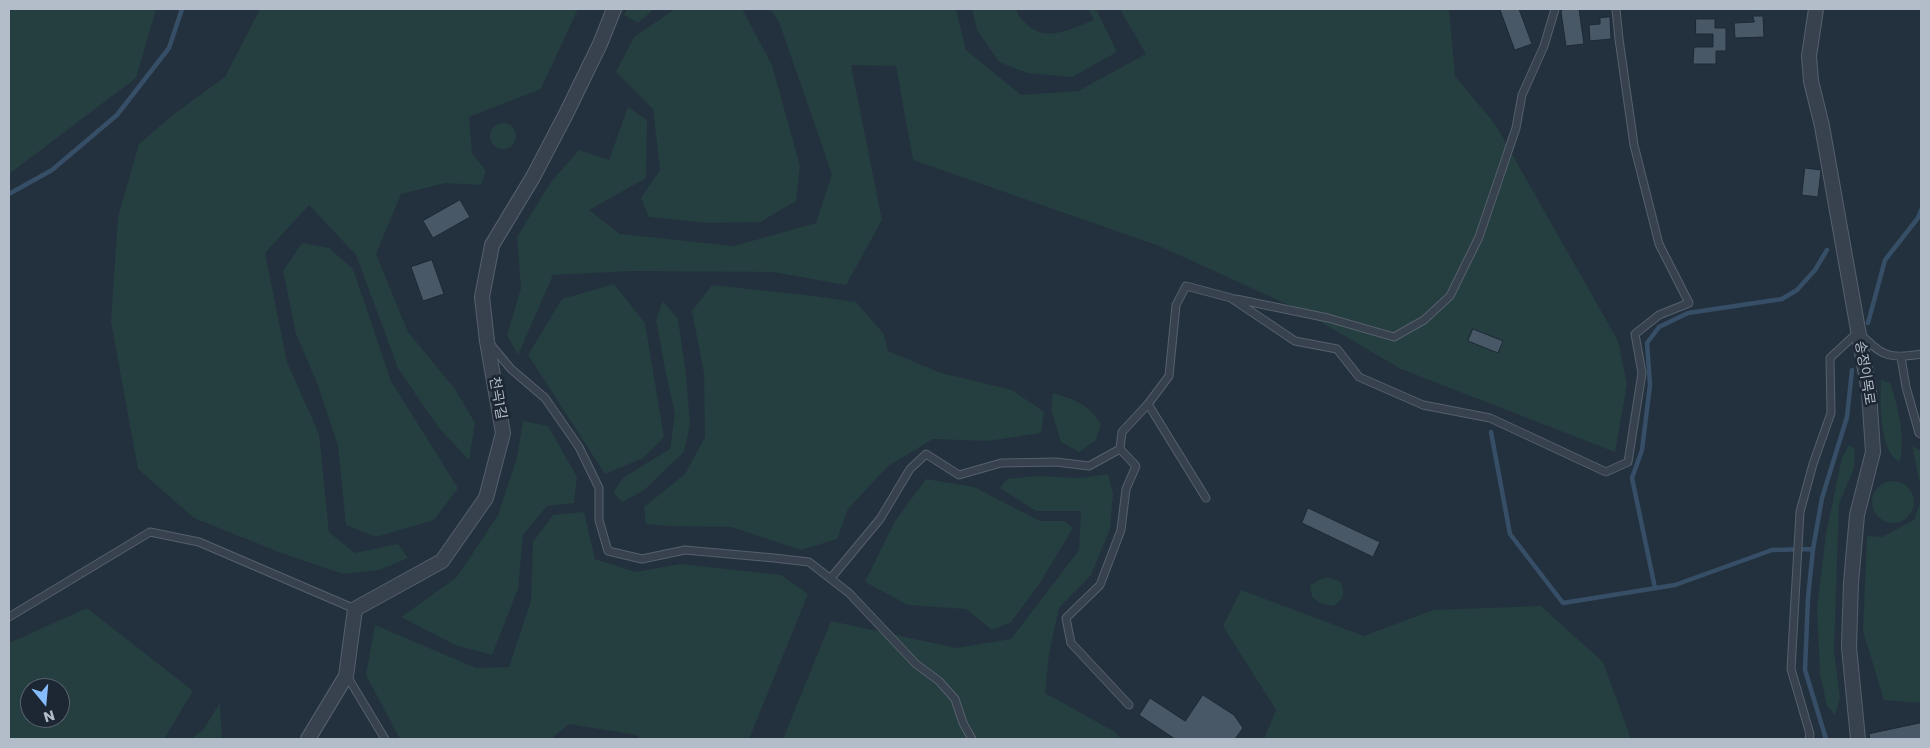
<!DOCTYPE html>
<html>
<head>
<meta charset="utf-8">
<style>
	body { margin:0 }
	#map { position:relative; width:1930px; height:748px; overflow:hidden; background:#23313e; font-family:Poppins,sans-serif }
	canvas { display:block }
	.frame { position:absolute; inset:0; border:10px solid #b3bdc9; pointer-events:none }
	.north { position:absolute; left:20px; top:678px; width:50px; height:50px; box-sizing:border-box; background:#1c2733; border:1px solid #58636f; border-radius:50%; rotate:163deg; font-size:14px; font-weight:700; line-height:20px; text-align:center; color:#b3bdc9 }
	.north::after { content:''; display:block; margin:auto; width:18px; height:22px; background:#86bcfb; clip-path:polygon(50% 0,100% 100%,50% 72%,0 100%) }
</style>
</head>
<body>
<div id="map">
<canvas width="1930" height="748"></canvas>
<div class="frame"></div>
<div class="north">N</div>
</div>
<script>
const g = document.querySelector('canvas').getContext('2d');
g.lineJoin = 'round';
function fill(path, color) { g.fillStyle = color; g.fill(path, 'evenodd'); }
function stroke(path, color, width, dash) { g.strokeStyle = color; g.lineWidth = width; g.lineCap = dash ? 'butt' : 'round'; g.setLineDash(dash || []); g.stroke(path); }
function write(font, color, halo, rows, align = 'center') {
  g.font = font + ' Poppins,"Noto Sans KR",sans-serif'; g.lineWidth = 5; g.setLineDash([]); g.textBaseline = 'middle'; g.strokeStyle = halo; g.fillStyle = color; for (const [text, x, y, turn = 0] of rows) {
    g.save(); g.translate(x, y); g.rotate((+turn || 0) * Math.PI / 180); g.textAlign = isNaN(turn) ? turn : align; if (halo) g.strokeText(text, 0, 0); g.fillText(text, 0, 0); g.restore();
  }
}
fill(new Path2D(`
	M9,9H156L136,78L9,174Z
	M260,9H578L541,89L469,117L472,153L486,171L481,185L445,183L401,194L376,254L408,332L455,389L475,423L469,460L438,427L398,368L356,255L309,205L265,253L287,362L319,434L329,532L355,553L398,544L408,558L379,570L343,574L284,554L194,518L138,469L111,322L118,217L139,144L174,114L225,77Z
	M627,9H654L638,23L624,15Z
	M675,9H742L772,65L800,166L796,201L760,222L710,223L649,217L641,198L660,170L653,109L616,72L634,37Z
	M770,9H956L966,50L1021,95L1078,91L1146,54L1120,9H1449L1455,76L1495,124L1618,341L1627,384L1615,452L1401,369L1302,311L1159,246L913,160L896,66L851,65L882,220L846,285L773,272L632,271L553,275L518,355L507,335L521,288L517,237L551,182L579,150L609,160L628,107L647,120L646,178L589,210L620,234L734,246L816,223L832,174L779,22Z
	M972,9H1016C1019,18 1023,21 1030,27C1049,42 1075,27 1094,20L1088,9H1096L1117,52L1072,77L1027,73L999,62L977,30Z
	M490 136a13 13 0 1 1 26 0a13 13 0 1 1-26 0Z
	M302,243L329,248L353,269L391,381L458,488L434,520L376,537L346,525L338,446L317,383L296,334L283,271Z
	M614,284L645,323L664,437L643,458L605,474L528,355L562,299Z
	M712,285L814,296L856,302L884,334L888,351L941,373L1012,390L1044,412L1041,433L988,441L933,439L888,466L848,509L837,539L801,550L731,527L670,526L646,524L644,507L685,474L705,437L704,373L692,311Z
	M663,301L678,319L686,374L690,425L684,452L643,491L622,502L613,492L624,477L670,449L675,414L666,374L656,320Z
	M1881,380L1890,383C1899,409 1905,435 1900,462C1879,453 1880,401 1881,380Z
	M1053,393C1075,400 1090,404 1101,425L1095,441L1079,452L1061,442L1051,410Z
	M523,421L548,426L577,477L574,503L547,506L523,535L518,589L492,655L455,645L401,617L457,577L498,515L517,458Z
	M1849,445L1855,449L1854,468L1839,504L1834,651L1840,698L1835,715L1827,706L1820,674L1817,609L1826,533L1842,458Z
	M1912,446L1921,451V488Z
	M1108,474L1113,493L1110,529L1091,575L1059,608L1049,654L1045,693L1115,732L1121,739H783L831,621L956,648L1011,639L1079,550L1081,511H1036L1000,488L1007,479L1036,476L1080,478Z
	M926,479L974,487L1040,521H1064L1073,528L1040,583L1011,622L992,630L966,609L908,605L865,582L895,521Z
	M1872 502a21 21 0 1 1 42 0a21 21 0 1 1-42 0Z
	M1921,500V703L1884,700L1863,631L1867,536L1882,537L1914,520Z
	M584,512L595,559L635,572L681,564L781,575L808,594L749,739H641L636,735L569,724L551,739H400L366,675L375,625L476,668L509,667L531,601L533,542L553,515Z
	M1326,577L1341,582C1346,594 1343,598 1334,606L1320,603L1312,597L1310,585Z
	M1241,590L1364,636L1433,610L1541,606L1603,662L1631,739H1264L1276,710L1223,626Z
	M87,608L193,691L164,739H9V643ZM30,688H60V718H30Z
	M220,703L222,739H191L203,730Z`), '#253e3f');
stroke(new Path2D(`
	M9,194L52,170L117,115L169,48L182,9
	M1868,323L1885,260L1918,218L1921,210
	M1491,432L1510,534L1563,603L1675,585L1772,550L1813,549
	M1655,588L1632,478L1642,450L1650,385L1647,343L1659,327L1688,313L1782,299L1797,290L1815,270L1827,250
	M1826,739L1805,670L1808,598L1813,549L1822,498L1847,417L1852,370`), '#364e66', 4.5);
const building = new Path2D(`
	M1500,9H1519L1532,44L1515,50Z
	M1563,9H1579L1584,44L1566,46L1561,12Z
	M1753,16H1763L1764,37L1735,38L1734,23L1754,22Z
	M1610,17L1611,39L1590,41L1589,25L1600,24V18Z
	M1696,19H1715V28H1726V51H1716V64H1693L1694,47H1713V34H1696Z
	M1805,168L1821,170L1818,197L1802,195Z
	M460,200L470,217L433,238L423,221Z
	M432,260L444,294L423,301L411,267Z
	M1473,329L1503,341L1498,353L1468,341Z
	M1308,508L1380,542L1373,557L1302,523Z
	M1203,695L1234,715L1243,728L1235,739H1175L1139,715L1150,698L1185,721Z
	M1921,723V739H1870L1869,734Z`);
fill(building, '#495867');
stroke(building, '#1e2935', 1);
const lane = new Path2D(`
	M1236,299L1328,318L1394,337L1424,320L1450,296L1479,237L1516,128L1522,95L1544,46L1555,9
	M491,345L511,369L545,398L579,447L599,488V520L608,551L642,559L685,550L774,558L809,562L849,593L916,664L939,681L955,699L963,723L972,739
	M1901,357L1906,387L1919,433L1921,434
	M1148,404L1206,498
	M831,578L880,519L910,469L926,454L959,475L1001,463L1056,462L1089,466L1120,449
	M9,617L150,532L199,542L355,609
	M347,676L385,739
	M1129,705L1071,643L1066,618L1100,585L1121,530L1126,489L1136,466L1120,449L1122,432L1148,404L1169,376L1176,305L1186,286L1231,298L1295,341L1337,349L1359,377L1423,405L1490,418L1606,472L1628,462L1642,373L1635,334L1659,315L1689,303L1659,244L1634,145L1619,39L1616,9
	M1809,739L1810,734L1791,669L1800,512L1813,464L1831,413L1830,358L1858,332C1882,355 1887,360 1921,354`);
const street = new Path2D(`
	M1816,9L1809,56L1811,81L1822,126L1869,392L1873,452L1857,515L1851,583L1849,647L1858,739
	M308,739L346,676L355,609L442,561L486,498L503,433L487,341L482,297L492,245L533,177L566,114L600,44L614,9`);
stroke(lane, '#55606c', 9);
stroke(street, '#55606c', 16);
stroke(lane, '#37424e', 7);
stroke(street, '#37424e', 14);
write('14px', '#b3bdc9', '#1c2733', [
	["송정이목로",1864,373,81],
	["천곡1길",497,398,80]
]);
</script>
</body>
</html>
